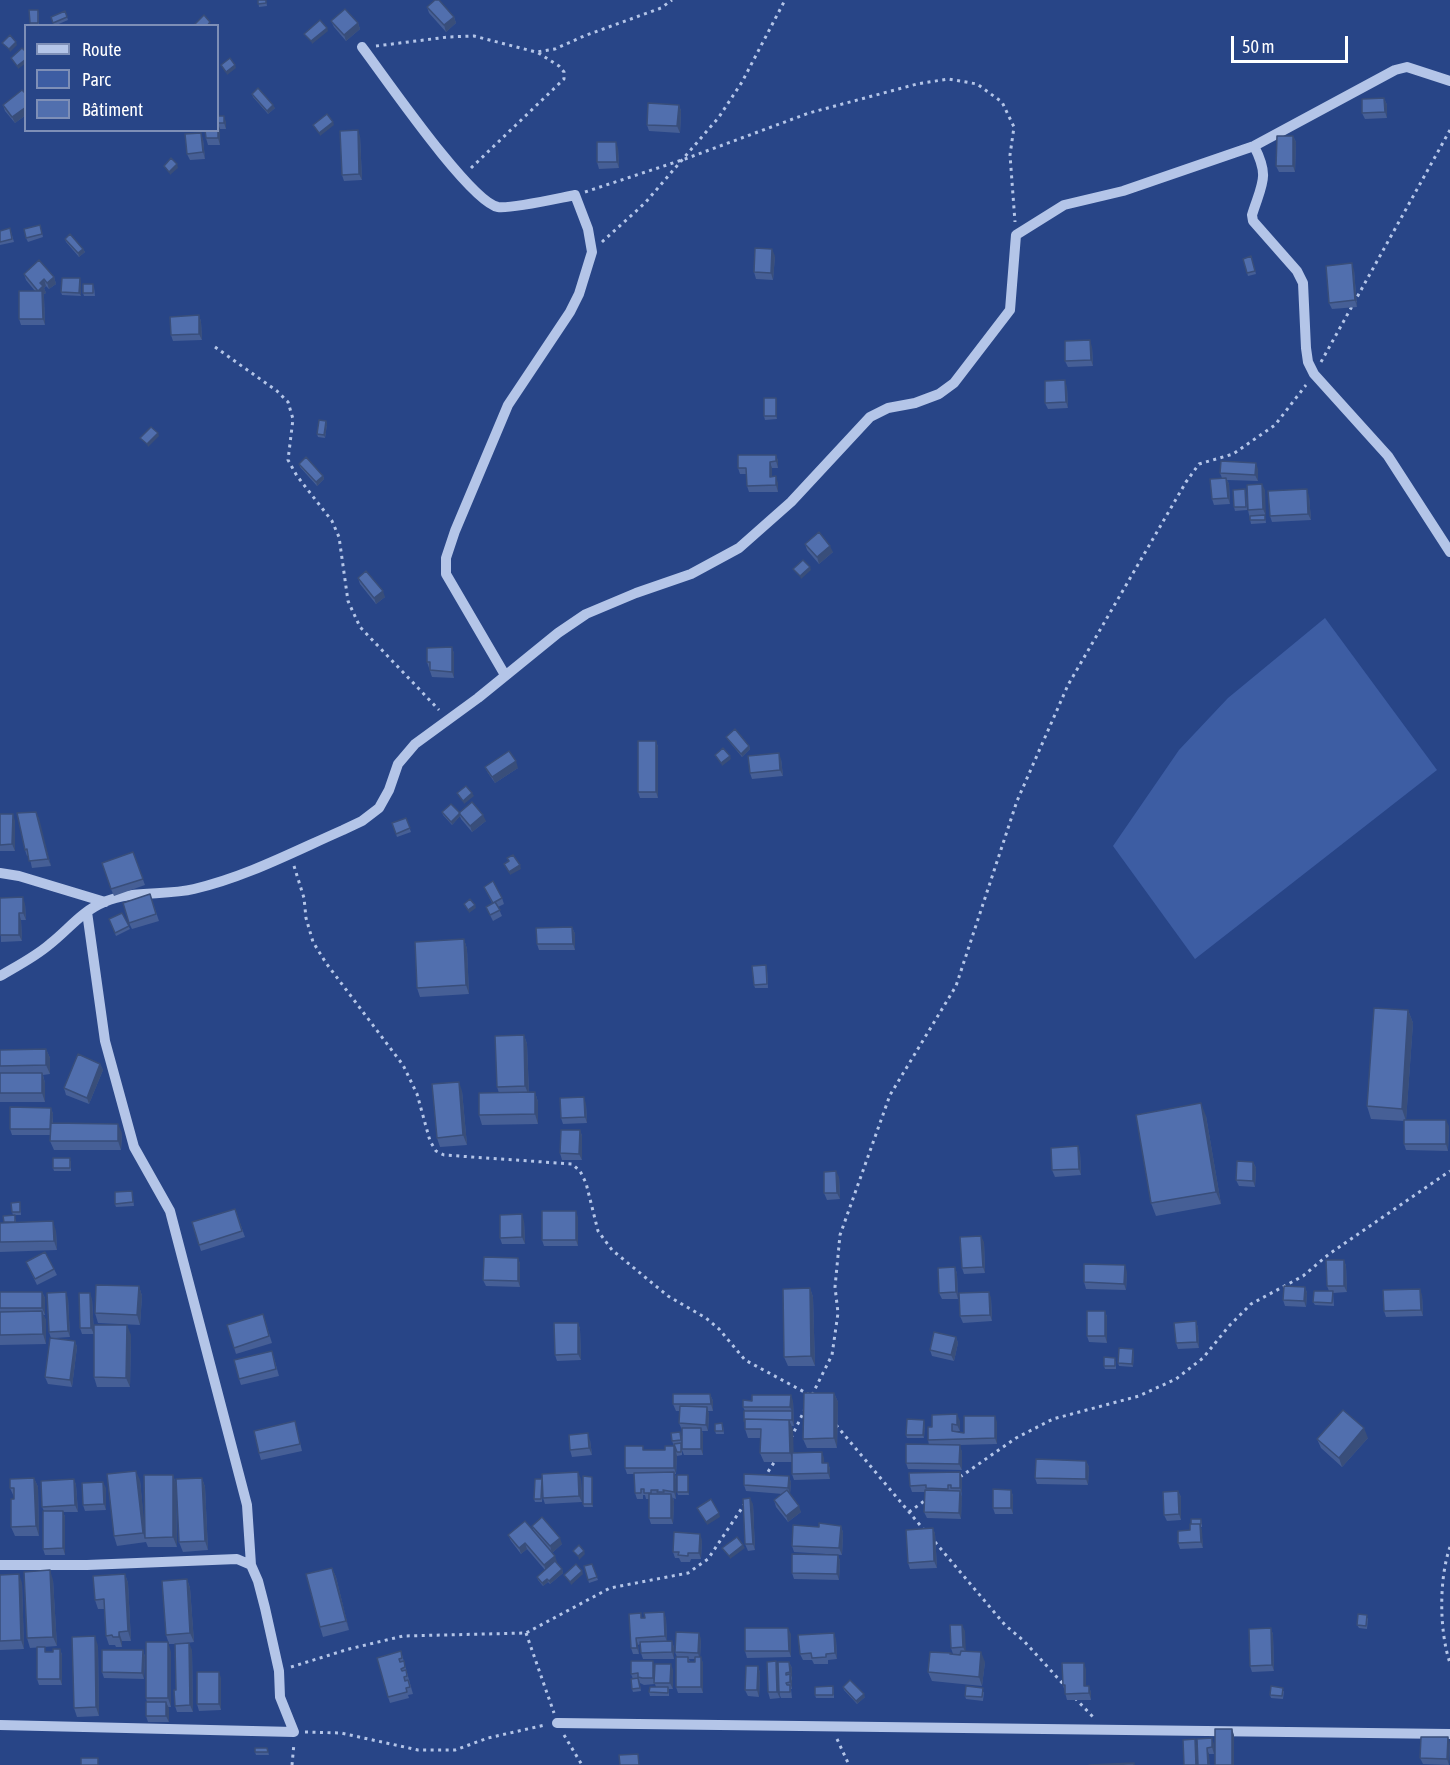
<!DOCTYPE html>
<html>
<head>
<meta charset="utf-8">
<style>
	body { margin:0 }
	#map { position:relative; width:1450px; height:1765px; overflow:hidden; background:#284587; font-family:"Asap Condensed",sans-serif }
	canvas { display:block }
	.legend { position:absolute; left:24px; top:24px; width:195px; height:108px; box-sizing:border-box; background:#284587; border:2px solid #7e8fb7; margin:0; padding:8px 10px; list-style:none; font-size:18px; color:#fff }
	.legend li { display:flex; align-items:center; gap:12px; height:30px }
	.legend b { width:30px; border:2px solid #7e8fb7 }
	.scale { position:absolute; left:1231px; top:36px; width:117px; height:27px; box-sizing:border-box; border:3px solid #fff; border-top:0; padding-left:8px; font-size:18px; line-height:21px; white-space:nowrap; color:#fff; -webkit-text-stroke:4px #284587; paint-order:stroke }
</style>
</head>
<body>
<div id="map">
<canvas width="1450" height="1765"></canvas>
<ul class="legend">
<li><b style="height:8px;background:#b4c5e8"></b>Route</li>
<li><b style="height:16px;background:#3d5da3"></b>Parc</li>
<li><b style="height:16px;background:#516fae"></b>Bâtiment</li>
</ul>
<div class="scale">50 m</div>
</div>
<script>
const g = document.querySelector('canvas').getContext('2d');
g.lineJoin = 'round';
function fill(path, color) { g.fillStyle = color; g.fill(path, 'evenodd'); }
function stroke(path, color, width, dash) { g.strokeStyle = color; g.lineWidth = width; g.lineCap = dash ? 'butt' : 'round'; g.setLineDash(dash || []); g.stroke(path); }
fill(new Path2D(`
	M1325,618L1437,770L1195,959L1113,846L1179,750L1228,698Z`), '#3d5da3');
stroke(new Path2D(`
	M376,46L448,37L474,36L536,52L555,49L584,36L661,8L672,0
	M471,168L564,79V72L559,66L537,52
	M585,192L685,159L809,113L917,84L948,79L977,84L1002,102L1014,127L1010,155L1015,222
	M602,242L645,203L719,117L742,82L785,0
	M215,347L277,391L288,402L293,419L288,460L297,476L332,521L339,537L348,601L360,627L439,710
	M1321,362L1450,130
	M294,866L304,898L306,918L313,942L326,963L403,1065L417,1094L430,1141L436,1151L444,1155L572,1164L580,1171L586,1183L598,1231L612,1250L668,1296L706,1318L719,1329L745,1360L808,1394
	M812,1395L832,1355L838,1313L835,1287L840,1235L890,1095L956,986L1017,801L1068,685L1186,482L1199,464L1233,454L1275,425L1306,385
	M836,1425L925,1531
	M791,1438L805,1409
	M960,1477L1016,1438L1053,1419L1139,1396L1176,1379L1203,1358L1229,1326L1251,1304L1303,1276L1329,1254L1450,1171
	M764,1478L775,1461
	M909,1512L927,1499
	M935,1542L1005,1625L1024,1641L1065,1686
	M1450,1547C1439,1578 1439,1631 1450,1663
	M526,1633L554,1713
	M291,1667L349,1649L403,1636L526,1633L610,1588L688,1573L708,1559L744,1505
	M1075,1698L1093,1717
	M305,1732L341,1733L418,1750H455L488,1738L545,1725
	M564,1735L582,1765
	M837,1739L849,1765
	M292,1765L294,1743`), '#b4c5e8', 3, [3, 4.5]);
stroke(new Path2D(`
	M362,47C384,76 470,202 498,207C511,209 559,198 575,195L588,229L592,252L579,294L570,312L508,405L455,531L446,558V574L505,675
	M1254,146C1270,177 1262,183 1252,215L1253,221L1297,271L1303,283L1306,348L1308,362L1314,374L1388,456L1450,552
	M0,873L19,876L105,902
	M0,976C17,966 35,957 50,944C68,930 82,911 104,902C132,890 165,896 194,889C246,877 295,851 343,830L362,821L379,808L389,790L398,764L415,744L478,698L558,633L586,614L636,593L691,574L739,548L791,502L870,417L888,408L915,403L939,394L954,383L1010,310L1016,235L1064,205L1123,191L1254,146L1395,70L1407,67L1450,81
	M0,1565H87L237,1559L251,1565
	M557,1723L1450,1734
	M0,1725L294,1732L280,1697L279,1671L265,1608L258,1581L251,1565L247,1505L170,1211L134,1147L105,1041L87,912`), '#b4c5e8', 10);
fill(new Path2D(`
	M258,0H266L267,6L259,7Z
	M427,7L454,17L456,23L446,32L429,13Z
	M38,10L39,13V26H31L30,23Z
	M65,11L68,20L54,26L51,17Z
	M331,21L358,23L360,29L346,41L334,27Z
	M26,94V115L15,123L5,111L3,105Z
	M252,94L275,108L268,114L253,97Z
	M1384,98L1387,105V118L1365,119L1362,113Z
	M679,105L681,111L680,133L649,131L647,125Z
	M218,116L226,122V129H220V145H208L206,138L218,130Z
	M360,136L362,180L344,181L342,175Z
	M1293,136L1296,142L1295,172H1279L1276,166Z
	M203,139L205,159L190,160L187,154Z
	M618,148L619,168L599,169L597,162Z
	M40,225L43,237L28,242L26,238Z
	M10,228L14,242L0,245V231Z
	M65,239L83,249L85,252L79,257L66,242Z
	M775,256L773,280L756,279L754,272Z
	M1243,259L1252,260L1256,274L1248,276Z
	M1354,270L1357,307L1332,309L1329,303Z
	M24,274L54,277L56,284L49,289L46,286L44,288L46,293L44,294V297L45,325H21L19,319L35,291L26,280Z
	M81,282V296L62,295L61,292Z
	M93,284L94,287L95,296H84L83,293Z
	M199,315L201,322L202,340L173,341L171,335Z
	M1092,347L1093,366L1068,367L1065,361Z
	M1067,387L1068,408L1048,409L1045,403Z
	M776,398L777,401V419L765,420L764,416Z
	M326,421L327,424L325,438L318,437L317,434Z
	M776,455L778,461V468H772V476L778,483V492H749L747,486L746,474H740L738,468Z
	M299,464L323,476L324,479L317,486L300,467Z
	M1258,469V481L1227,480L1229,484L1230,504L1214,505L1212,499L1222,478L1220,473Z
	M1245,489L1246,492L1247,510L1235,511L1234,507Z
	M1265,490V516L1266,523L1251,524L1248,510Z
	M1309,496L1311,520L1272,522L1270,516Z
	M805,544L833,552L819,564L807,550Z
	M358,578L385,597L376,604L360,584Z
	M452,647L454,654V678L432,677L427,662Z
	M726,737L749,746L750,749L742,757L728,740Z
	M656,741L658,747V798H640L638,792Z
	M781,759L783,776L752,779L750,773Z
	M485,767L518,768L495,783L488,773Z
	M36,812L51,866L32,868L29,855L27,856L25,850Z
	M442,812L459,813L486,821L472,832L461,819L460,816L452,825L443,815Z
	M0,814L15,821V851H0Z
	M406,818L411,832L397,837L392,823Z
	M133,852L145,885L114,896L111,889Z
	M484,887L502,898L504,904L498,907L502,916L493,921L486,907L492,903Z
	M150,894L159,921L132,929L129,923Z
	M0,898L25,904L26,920H21L22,941L1,942Z
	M122,913L130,929L116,936L109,919Z
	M572,927L575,934V950H539L537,944Z
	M464,939L467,949L469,994L420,997L417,988Z
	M766,965L767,968L768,988H755L754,985Z
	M1408,1010L1413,1023L1406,1120L1449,1126L1448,1151L1406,1150L1404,1144V1121L1371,1119L1367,1106Z
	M524,1035L527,1044L529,1092H535L538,1102V1124L482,1125L479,1115L499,1093L497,1087Z
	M46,1049L50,1058V1074L43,1075L45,1083V1102H0V1050Z
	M100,1064L103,1070L89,1104L66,1095L64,1088Z
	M462,1091L467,1145L440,1147L437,1138Z
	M586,1104L587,1123L563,1124L561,1118Z
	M51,1108L53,1114V1123L122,1133L121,1150H54L50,1141V1135H12L10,1129Z
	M1206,1116L1221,1204L1156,1216L1151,1203Z
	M580,1130L582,1136V1160H562L560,1153Z
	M1080,1152L1081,1175L1055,1177L1052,1170Z
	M71,1161V1171H54L53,1168Z
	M1253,1162L1256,1168L1255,1187L1239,1186L1236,1180Z
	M839,1177L840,1199L827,1200L824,1193Z
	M132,1191L134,1206L116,1207L115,1204Z
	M20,1202L21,1215H13L12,1212Z
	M235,1209L245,1237L201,1251L192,1222Z
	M578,1217V1246H544L542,1240Z
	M16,1219V1222L56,1231L57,1250L0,1252V1223H4Z
	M524,1221L525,1244H502L500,1238Z
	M984,1242L985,1273L964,1274L962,1268Z
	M518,1258L520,1264V1287L486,1286L483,1280Z
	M1344,1260L1346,1266L1347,1292L1333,1293L1334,1306L1315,1305L1313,1302L1329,1291L1327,1286Z
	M26,1262L54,1269L57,1275L37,1285Z
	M955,1267L957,1274L958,1299H942L939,1293Z
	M1127,1272L1126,1290L1086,1289L1084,1282Z
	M139,1286L142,1296L140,1325L98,1323L95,1313Z
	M1305,1287L1307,1293L1306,1307L1285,1306L1283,1300Z
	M810,1288L813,1297L815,1366H788L784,1357Z
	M0,1292H42L45,1298V1315H43L46,1320V1344L0,1345Z
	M1422,1295L1423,1316L1386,1317L1384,1311Z
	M68,1298L70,1337L54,1338L75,1341L77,1347L72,1387L48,1384L45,1377L51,1338L49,1332Z
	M991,1298L992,1321L963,1323L960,1316Z
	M92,1299L94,1334H82L80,1328Z
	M1105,1311L1107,1317V1343L1089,1342L1087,1336Z
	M263,1314L272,1343L236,1354L227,1325Z
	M1196,1321L1198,1328L1199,1348L1178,1349L1176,1343Z
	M578,1323L580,1329L581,1360L557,1361L555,1355Z
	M131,1335L130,1387H97L94,1377Z
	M956,1337L958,1343L954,1361L932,1356L930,1350Z
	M1134,1352L1133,1367L1119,1366L1118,1363Z
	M274,1358L279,1376L241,1385L239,1379Z
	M1116,1361V1369H1105L1104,1366Z
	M834,1393L838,1402L837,1448H807L803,1439Z
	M710,1394L713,1401V1411H708L709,1414L708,1431H702L703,1434V1455H684L682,1450V1455L677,1456L676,1474H675L676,1479V1499L673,1498L674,1501L673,1524H651L649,1518V1499H646L645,1495H643V1499H637L635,1493L634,1474H627L625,1468L645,1450H665L674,1446L672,1441L681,1435L682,1443H680L682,1446V1430L679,1423L680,1411H676L673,1404Z
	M793,1401L794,1426H792L793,1452L824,1458V1463H828L830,1469V1479L794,1480L792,1474V1462H764L760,1453V1438H748L745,1429V1411L743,1407Z
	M295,1421L302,1451L261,1460L259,1453Z
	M960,1421V1431H955L964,1433L997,1422V1444L959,1445L962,1452V1470L908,1469L906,1463L929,1445L928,1440L932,1427Z
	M925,1423L924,1438H907L906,1435Z
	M723,1426L724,1434H716L715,1431Z
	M1368,1438L1342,1467L1321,1448L1317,1439Z
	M590,1440L592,1455L572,1457L570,1450Z
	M1086,1461L1089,1467L1088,1485L1037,1484L1035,1478Z
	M173,1475L176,1484L177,1547H148L146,1542L117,1546L114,1536L140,1480L144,1524Z
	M688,1475L689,1478V1495H678L677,1492Z
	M789,1476L791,1483L790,1494L801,1512L788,1522L776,1507L774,1500L783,1494L746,1491L744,1485Z
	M592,1477L593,1480V1507H584L583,1504Z
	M34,1478L38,1487L39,1536H15L11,1527L14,1497L10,1488Z
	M202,1478L205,1487L208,1550L183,1552L179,1542Z
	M962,1478L961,1519L927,1518L924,1512L925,1492H912L910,1486Z
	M74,1479L76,1485L78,1512H63L65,1517V1555H45L43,1549L44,1511L42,1507Z
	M535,1479H581L582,1502L545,1504L543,1498V1487L542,1502H535L534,1499Z
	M106,1488V1510L85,1511L83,1505Z
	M1011,1490L1013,1496V1514H995L993,1508Z
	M1178,1491L1181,1497V1520L1167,1521L1164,1515Z
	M753,1504L755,1550L748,1551L745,1544Z
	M1201,1519L1202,1522V1527H1201L1203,1548L1180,1549L1178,1543Z
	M525,1521L562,1569L563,1573L550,1584L548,1582L543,1586L538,1580L537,1577L545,1570L527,1549L521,1554L511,1541L508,1535Z
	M532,1526L562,1544L552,1553L534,1532Z
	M841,1526L843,1533L842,1555L794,1552L792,1546L819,1527Z
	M933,1528L935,1534L937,1568L910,1569L908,1563Z
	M702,1540L701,1559H691L690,1562H681L679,1558H675L673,1552Z
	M838,1555L840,1561L839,1580L794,1579L792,1573Z
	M592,1564L598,1580L589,1583L584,1566Z
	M332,1568L336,1577L349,1630L323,1637L320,1627Z
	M125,1574L128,1583L131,1641H122V1647H116L115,1645H109L106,1636L104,1609H98L95,1600Z
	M0,1575L22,1583L24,1649L0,1650Z
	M187,1579L190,1588L194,1642L179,1644L192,1650L193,1712H177L175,1706L176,1690L175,1644H169L166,1635Z
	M53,1580L57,1646L30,1648L27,1638Z
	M642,1618H666L667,1641H672L674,1648V1659H643L641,1653L640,1644L638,1645L639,1654H633L631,1648Z
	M1368,1618L1367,1629L1359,1628L1357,1625Z
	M1271,1628L1273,1635L1274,1671L1252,1672L1250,1666Z
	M965,1631V1651L985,1662L982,1686L932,1681L928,1672L951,1653V1654L960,1655V1654H953L951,1648Z
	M791,1634V1657L747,1658L745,1651Z
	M701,1639L700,1657L703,1663V1693H678L676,1687L677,1657L675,1652ZM689,1659H695V1662H690Z
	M836,1639L837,1659L828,1660V1664H814L812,1660H803L800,1654Z
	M98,1646L99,1716L77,1717L74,1708Z
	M60,1649L62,1655V1685H39L37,1679L53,1652Z
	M143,1650L145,1657L144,1679L104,1678L102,1672Z
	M401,1651L413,1694L408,1695L409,1698L390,1703L388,1697Z
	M171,1652V1707H168L169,1722H148L146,1716L147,1702L146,1698Z
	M789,1662L792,1668V1689H791L792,1698H781L779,1693L780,1698L770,1699L768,1692L778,1666Z
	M758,1666L760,1673L759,1697L748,1696L745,1690Z
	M655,1667L673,1670V1689H669V1696H650L649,1692L656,1687L655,1684L644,1685L640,1683L639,1680L641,1691L633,1692L632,1689L633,1679L631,1674Z
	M1086,1669V1686H1089L1091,1693V1700H1067L1063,1685Z
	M221,1678V1710L199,1711L197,1704Z
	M833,1686L834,1690V1698H816L815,1695Z
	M843,1687L865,1697L857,1704L844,1690Z
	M1284,1691L1283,1699L1271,1698L1270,1695Z
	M984,1692L983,1701L966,1699L965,1696Z
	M1197,1739L1214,1744V1754H1209Z
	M1450,1743L1449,1765L1423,1764L1420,1758Z
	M267,1748L269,1755H256L255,1752Z`), '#465f96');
fill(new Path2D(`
	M454,17L456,23L446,32L444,25Z
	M358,23L360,29L346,41L344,35Z
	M327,28L328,31L312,44L311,41Z
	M16,42L17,45L10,52L9,49Z
	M26,59V63L18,69L17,66Z
	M235,65L236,68L227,75L226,72Z
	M1384,98L1387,105V118L1385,112Z
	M273,105L275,108L268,114L267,111Z
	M679,105L681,111L680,133L677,126Z
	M26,107V115L15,123L12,117Z
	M224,116L226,122V129L224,123Z
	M333,122L334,125L320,136L319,133Z
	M218,123L220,129V145L218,138Z
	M358,130L360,136L362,180L359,174Z
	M201,133L203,139L205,159L203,152Z
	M1293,136L1296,142L1295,172L1293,166Z
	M616,142L618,148L619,168L617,162Z
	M177,164L178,168L170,175L169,172Z
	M83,249L85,252L79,257L78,253Z
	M772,249L775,256L773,280L771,273Z
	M1352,263L1354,270L1357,307L1355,300Z
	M54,277L56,284L49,289L47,283Z
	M80,278L81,282V296L79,293Z
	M44,279L46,286L44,288L46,293L44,294V297L45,325L43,319L38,291L40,283Z
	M199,315L201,322L202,340L199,334Z
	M1090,340L1092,347L1093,366L1091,360Z
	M1065,380L1067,387L1068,408L1066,402Z
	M776,398L777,401V419L776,416Z
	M326,421L327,424L325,438L324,435Z
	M158,433L159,436L148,447L147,444Z
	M776,455L778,461V468L776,461Z
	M770,462L772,468V483L770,477Z
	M1256,463L1258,469V481L1255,475Z
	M323,476L324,479L317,486L316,482Z
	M776,476L778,483V492L776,485Z
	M1226,478L1229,484L1230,504L1228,498Z
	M1262,484L1265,490L1266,516L1263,509Z
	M1307,489L1309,496L1311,520L1308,514Z
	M830,546L833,552L819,564L817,557Z
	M810,567L811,570L801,579L800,576Z
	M383,591L385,597L376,604L374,598Z
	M452,647L454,654V678L452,672Z
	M656,741L658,747V798L656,792Z
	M749,746L750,749L742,757L741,754Z
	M779,753L781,759L783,776L780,770Z
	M730,756L731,759L722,766L721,763Z
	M516,761L518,768L495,783L492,777Z
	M472,793L474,796L464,804L463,801Z
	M36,812L39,818L51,866L48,859Z
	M459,813L460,816L452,825L451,822Z
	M13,814L15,821V851L12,844Z
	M483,815L486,821L472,832L470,826Z
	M520,865L521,869L510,875L509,872Z
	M23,897L25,904L26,920L23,913Z
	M475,905L476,908L469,913L468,910Z
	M19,913L21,920L22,941L19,935Z
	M572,927L575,934V950L573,944Z
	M464,939L467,949L469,994L466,985Z
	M1408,1010L1413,1023L1406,1121L1402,1109Z
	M524,1035L527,1044L529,1096L525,1086Z
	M46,1049L50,1058V1074L46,1065Z
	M100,1064L103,1070L89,1104L87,1098Z
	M42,1073L45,1083V1102L42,1093Z
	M459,1082L462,1091L467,1145L463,1135Z
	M535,1092L538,1102V1124L535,1114Z
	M584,1097L586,1104L587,1123L585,1117Z
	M1201,1103L1206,1116L1221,1204L1216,1192Z
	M51,1108L53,1114L52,1135L50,1129Z
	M1446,1120L1449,1126L1448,1151L1446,1144Z
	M118,1124L122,1133L121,1150L118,1141Z
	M580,1130L582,1136V1160L579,1154Z
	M1078,1146L1080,1152L1081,1175L1079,1169Z
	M1253,1162L1256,1168L1255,1187L1253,1181Z
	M836,1171L839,1177L840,1199L837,1193Z
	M576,1211L578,1217V1246L576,1240Z
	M522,1214L524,1221L525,1244L522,1237Z
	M53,1221L56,1231L57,1250L54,1241Z
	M981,1236L984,1242L985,1273L983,1267Z
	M518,1258L520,1264V1287L518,1281Z
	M1344,1260L1346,1266L1347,1292L1344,1286Z
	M1125,1265L1127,1272L1126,1290L1124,1284Z
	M955,1267L957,1274L958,1299L956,1292Z
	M139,1286L142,1296L140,1325L137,1315Z
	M1305,1287L1307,1293L1306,1307L1304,1301Z
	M810,1288L813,1297L815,1366L811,1356Z
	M1420,1289L1422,1295L1423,1316L1421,1310Z
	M42,1292L45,1298V1315L42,1308Z
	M66,1292L68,1298L70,1337L68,1331Z
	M989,1292L991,1298L992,1321L990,1315Z
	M90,1293L92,1299L94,1334L91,1328Z
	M42,1311L46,1320V1344L43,1334Z
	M1105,1311L1107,1317V1343L1105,1336Z
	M1196,1321L1198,1328L1199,1348L1197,1342Z
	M578,1323L580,1329L581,1360L578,1354Z
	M127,1325L131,1335L130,1387L126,1378Z
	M956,1337L958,1343L954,1361L951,1355Z
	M75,1341L77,1347L72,1387L70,1380Z
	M1133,1349L1134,1352L1133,1367L1132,1364Z
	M834,1393L838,1402L837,1448L834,1438Z
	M710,1394L713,1401V1411L711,1404Z
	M791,1395L793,1401L794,1426L792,1420V1411L790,1407Z
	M707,1407L709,1414L708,1431L706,1425Z
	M957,1414L960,1421V1431L957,1425Z
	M995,1416L997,1422V1444L995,1438Z
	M789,1420L793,1429L794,1462L790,1453Z
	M924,1420L925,1423L924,1438L923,1435Z
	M701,1428L703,1434V1455L701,1449Z
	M1364,1428L1368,1438L1342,1467L1339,1458Z
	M588,1433L590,1440L592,1455L589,1448Z
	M960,1445L962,1452V1470L959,1464Z
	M674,1446L677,1452H676L677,1456L676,1474L674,1468Z
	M822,1452L824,1458V1470L822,1463Z
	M1086,1461L1089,1467L1088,1485L1086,1479Z
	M828,1463L830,1469V1479L828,1473Z
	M136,1471L140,1480L146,1538H145L143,1533Z
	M578,1472L581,1479L582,1502L579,1496Z
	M674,1472L676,1479V1499L674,1492Z
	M960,1472L962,1478V1494L960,1488Z
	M173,1475L176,1484L177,1547L173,1537Z
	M688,1475L689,1478V1495L688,1492Z
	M789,1476L791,1483L790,1494L788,1488Z
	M592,1477L593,1480V1507L592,1504Z
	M34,1478L38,1487L39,1536L36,1526Z
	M202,1478L205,1487L208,1550L205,1541Z
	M74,1479L76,1485L78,1512L75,1505Z
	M103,1482L106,1488V1510L104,1504Z
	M1011,1490L1013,1496V1514L1011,1508Z
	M960,1491L962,1497L961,1519L959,1513Z
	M1178,1491L1181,1497V1520L1179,1514Z
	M671,1494L674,1501L673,1524L671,1518Z
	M750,1498L753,1504L755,1550L753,1544Z
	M799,1506L801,1512L788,1522L786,1516Z
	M63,1511L65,1517V1555L63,1548Z
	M719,1513L720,1517L707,1525L706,1522Z
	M1200,1524L1202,1530L1203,1548L1201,1542Z
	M841,1526L843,1533L842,1555L839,1548Z
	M933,1528L935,1534L937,1568L934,1561Z
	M700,1534L702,1540L701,1559L699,1553Z
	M560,1538L562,1544L552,1553L550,1546Z
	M525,1543L527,1549L521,1554L519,1548Z
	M743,1545L745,1548L730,1559L729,1556Z
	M584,1551L585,1554L579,1560L578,1556Z
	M838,1555L840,1561L839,1580L837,1574Z
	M555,1556L557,1562L546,1572L544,1565Z
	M332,1568L336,1577L349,1630L346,1621Z
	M562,1569L563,1573L550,1584L549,1581Z
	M50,1570L53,1580L57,1646L53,1637Z
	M582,1571L583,1574L571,1585L570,1582Z
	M19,1574L22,1583L24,1649L21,1640Z
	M125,1574L128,1583L131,1641L128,1631Z
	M187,1579L190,1588L194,1642L190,1633Z
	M547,1579L548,1582L543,1586L542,1583Z
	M664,1612L666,1618L667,1642L665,1636Z
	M962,1625L965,1631L966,1653L963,1647Z
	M788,1628L791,1634V1657L789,1651Z
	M1271,1628L1273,1635L1274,1671L1272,1665Z
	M119,1632L122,1641V1647L119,1637Z
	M699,1633L701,1639L700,1660L698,1653Z
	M834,1633L836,1639L837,1659L835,1653Z
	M95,1636L98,1646L99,1716L96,1707Z
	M636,1638L638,1645L639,1654L637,1648Z
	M672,1641L674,1648V1659L672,1652Z
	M168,1642L171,1652V1707L168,1698Z
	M189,1643L192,1650L193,1712L190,1705Z
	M60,1649L62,1655V1685L60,1679Z
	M143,1650L145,1657L144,1679L142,1673Z
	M981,1652L985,1662L982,1686L979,1677Z
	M701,1657L703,1663V1693L701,1687Z
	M653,1661L655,1667V1684L653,1678Z
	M776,1661L779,1668L780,1698L777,1692Z
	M789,1662L792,1668V1679L790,1672Z
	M1084,1663L1086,1669V1693L1084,1686Z
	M671,1664L673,1670V1689L670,1683Z
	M758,1666L760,1673L759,1697L757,1690Z
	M219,1672L221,1678V1710L219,1704Z
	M790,1674L792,1681V1689L790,1682Z
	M1089,1686L1091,1693V1700L1089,1693Z
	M864,1694L865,1697L857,1704L856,1701Z
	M166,1702L169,1708V1722L166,1716Z
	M1232,1729L1234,1735V1765H1232Z
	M1448,1737L1450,1743L1449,1765L1447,1759Z
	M1212,1738L1214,1744V1754L1212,1747Z
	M1195,1739L1197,1745L1198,1765H1196Z
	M1207,1748L1209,1754L1210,1765H1208Z`), '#394e7a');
const building = new Path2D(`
	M258,0H266V3L258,4Z
	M435,0H439L454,17L444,25L427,7Z
	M345,9L358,23L344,35L331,21Z
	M29,10H38V23H30Z
	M65,11L67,17L53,23L51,17Z
	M204,15L210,22L207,26H193Z
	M320,20L327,28L311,41L304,34Z
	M10,35L16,42L9,49L2,43Z
	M22,48L26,52V59L17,66L11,58Z
	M230,58L235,65L226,72L221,65Z
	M258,88L273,105L267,111L252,94Z
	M22,90L26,94V107L12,117L3,105Z
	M1384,98L1385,112L1362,113V99Z
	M648,103L679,105L677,126L647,125Z
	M327,114L333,122L319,133L313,125Z
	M218,116H224V123H218V138H206L205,130H218Z
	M358,130L359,174L342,175L340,131Z
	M201,133L203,152L187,154L185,134Z
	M1277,136H1293V166H1276Z
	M597,142H616L617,162H597Z
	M171,158L177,164L169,172L164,166Z
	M40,225L42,234L26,238L24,229Z
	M10,228L12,239L0,242V231Z
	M70,234L83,249L78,253L65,239Z
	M755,248L772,249L771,273L754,272Z
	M1251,256L1255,271L1247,273L1243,259Z
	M39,260L54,277L47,283L44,279L40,283L43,286L38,291H42L43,319H19V291H38L24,274Z
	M1352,263L1355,300L1329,303L1326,266Z
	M62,278H80L79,293L61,292Z
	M83,284H93V293H83Z
	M199,315V334L171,335L170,317Z
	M1090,340L1091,360L1065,361V341Z
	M1065,380L1066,402L1045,403V381Z
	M764,398H776V416H764Z
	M319,420L326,421L324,435L317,434Z
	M151,427L158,433L147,444L140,438Z
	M738,455H776V461L770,462V477L776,476V485L747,486L746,468H738Z
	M306,457L323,476L316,482L299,464Z
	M1221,461L1256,463L1255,475L1220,473Z
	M1226,478L1228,498L1212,499L1210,479Z
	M1262,484L1263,509L1248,510L1247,485Z
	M1245,489L1246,507H1234L1233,490Z
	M1307,489L1308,514L1270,516L1268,491Z
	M1265,515V520H1250V516Z
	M819,532L830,546L817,557L805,544Z
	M803,560L810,567L800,576L793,569Z
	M366,571L383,591L374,598L358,578Z
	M452,647V672L430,670V662H427V648Z
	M735,729L749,746L741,754L726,737Z
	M638,741H656V792H638Z
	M723,748L730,756L721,763L715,755Z
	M509,751L516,761L492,777L485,767Z
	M779,753L780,770L750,773L748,756Z
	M466,786L472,793L463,801L457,793Z
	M472,802L483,815L470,826L459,813Z
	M451,804L460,813L451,822L442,812Z
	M36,812L48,859L29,861L27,849L25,850L17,813Z
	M0,814H13L12,844L0,845Z
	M406,818L410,828L396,834L392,823Z
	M133,852L143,879L111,889L102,863Z
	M513,855L520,865L509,872L504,864L509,861L507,858Z
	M493,881L502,898L493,903L484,887Z
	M150,894L156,914L129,923L123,903Z
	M23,897V913H19V935H0V898Z
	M470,899L475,905L468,910L464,904Z
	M495,902L500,910L490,915L486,907Z
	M122,913L129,926L115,933L109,919Z
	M572,927L573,944H537L536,928Z
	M464,939L466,985L417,988L415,942Z
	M766,965L767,984L754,985L752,966Z
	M1374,1008L1408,1010L1402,1109L1367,1106Z
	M524,1035L525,1086L497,1087L495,1036Z
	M46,1049V1065L0,1066V1050Z
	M78,1054L100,1064L87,1098L64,1088Z
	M0,1073H42V1093H0Z
	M459,1082L463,1135L437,1138L432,1084Z
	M535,1092V1114L479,1115V1093Z
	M584,1097L585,1117L561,1118L560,1098Z
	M1201,1103L1216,1192L1151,1203L1136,1115Z
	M10,1107L51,1108L50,1129H10Z
	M1404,1120H1446V1144H1404Z
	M51,1123L118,1124V1141H50Z
	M561,1130H580L579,1154L560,1153Z
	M1078,1146L1079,1169L1052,1170L1051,1148Z
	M53,1158H70V1168H53Z
	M1237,1161L1253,1162V1181L1236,1180Z
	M836,1171L837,1193H824V1172Z
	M132,1191L133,1202L115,1204V1192Z
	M20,1202V1212H12L11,1203Z
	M235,1209L242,1231L199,1245L192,1222Z
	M542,1211H576V1240H542Z
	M522,1214V1237L500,1238V1215Z
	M15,1215V1222H4L3,1216Z
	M53,1221L54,1241L0,1242V1223Z
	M981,1236L983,1267L962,1268L960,1237Z
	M45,1252L54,1269L35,1279L26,1262Z
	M484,1257L518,1258V1281L483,1280Z
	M1326,1260H1344V1286H1327Z
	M1084,1264L1125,1265L1124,1284L1084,1282Z
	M955,1267L956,1292L939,1293L938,1268Z
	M96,1285L139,1286L137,1315L95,1313Z
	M1284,1286L1305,1287L1304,1301L1283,1300Z
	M810,1288L811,1356L784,1357L783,1289Z
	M1420,1289L1421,1310L1384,1311L1383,1290Z
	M1314,1291H1333L1332,1303L1313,1302Z
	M0,1292H42V1308H0Z
	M66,1292L68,1331L49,1332L47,1293Z
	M989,1292L990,1315L960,1316L959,1293Z
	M79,1293H90L91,1328H80Z
	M42,1311L43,1334L0,1335V1312Z
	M1087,1311H1105V1336H1087Z
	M263,1314L269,1336L234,1348L227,1325Z
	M1196,1321L1197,1342L1176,1343L1174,1323Z
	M554,1323H578V1354L555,1355Z
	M94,1325H127L126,1378L94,1377Z
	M934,1332L956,1337L951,1355L930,1350Z
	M50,1338L75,1341L70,1380L45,1377Z
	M1119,1348L1133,1349L1132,1364L1118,1363Z
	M272,1351L276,1369L239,1379L234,1360Z
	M1104,1357L1115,1358V1366H1104Z
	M804,1393H834V1438L803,1439Z
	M673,1394H710L711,1404H673Z
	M752,1395H791L790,1407H743V1400L752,1401Z
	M680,1406L707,1407L706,1425L679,1423Z
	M1343,1410L1364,1428L1339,1458L1317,1439Z
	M744,1411H792V1420L745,1419L744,1421Z
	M957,1414V1425L952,1424V1431L964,1433V1416H995V1438L928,1440V1427H932V1415Z
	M745,1419L789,1420L790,1453H760L761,1429H745Z
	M907,1419L924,1420L923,1435H906Z
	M295,1421L300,1444L259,1453L254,1431Z
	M722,1423L723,1431H715V1424Z
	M682,1428H701V1449H682Z
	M680,1432L681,1440L672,1441L671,1433Z
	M588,1433L589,1448L570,1450L569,1435Z
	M681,1443V1452H677L674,1444Z
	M906,1444L960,1445L959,1464L906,1463Z
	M625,1446H643V1450H665V1446H674V1468H625Z
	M822,1452V1463H828V1473L792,1474V1453Z
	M1036,1459L1086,1461V1479L1035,1478Z
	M136,1471L143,1533L114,1536L107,1474Z
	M578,1472L579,1496L543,1498L542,1474Z
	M674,1472V1492L663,1490L664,1492H657L658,1490H651V1493H644V1489H641V1493H635L634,1473Z
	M960,1472V1488H951V1485H948V1489L926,1488V1485L910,1486L909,1473Z
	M744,1474L789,1476L788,1488L744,1485Z
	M144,1475H173V1537L145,1538Z
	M677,1475H688V1492H677Z
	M583,1476L592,1477V1504H583Z
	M34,1478L36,1526L11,1527V1499H14V1488H10V1479Z
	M202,1478L205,1541L179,1542L176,1479Z
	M74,1479L75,1505L42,1507L41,1481Z
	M535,1479H542L541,1499H534Z
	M103,1482L104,1504L83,1505L82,1483Z
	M993,1489L1011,1490V1508H993Z
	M787,1490L799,1506L786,1516L774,1500Z
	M925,1490L960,1491L959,1513L924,1512Z
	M1178,1491L1179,1514L1164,1515L1163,1492Z
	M649,1494H671V1518H649Z
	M750,1498L753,1544H745L743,1499Z
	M711,1499L719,1513L706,1522L697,1508Z
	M43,1511H63V1548L43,1549Z
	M542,1517L560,1538L550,1546L532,1526Z
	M1191,1519H1201V1524H1191Z
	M525,1521L555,1556L544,1565L525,1543L519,1548L508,1535Z
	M819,1523L841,1526L839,1548L792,1546L793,1525L819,1527Z
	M1190,1524H1200L1201,1542L1178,1543V1531L1190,1530Z
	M933,1528L934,1561L908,1563L906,1530Z
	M674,1532L700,1534L699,1553H688V1556L678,1555L679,1552H673Z
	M737,1537L743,1545L729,1556L722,1548Z
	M579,1545L584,1551L578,1556L573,1551Z
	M792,1554L838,1555L837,1574L792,1573Z
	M555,1561L562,1569L549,1581L547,1579L542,1583L537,1577Z
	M576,1564L582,1571L570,1582L564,1575Z
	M592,1564L597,1577L588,1580L584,1566Z
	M332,1568L346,1621L320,1627L306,1574Z
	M50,1570L53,1637L27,1638L24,1572Z
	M19,1574L21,1640L0,1641V1575Z
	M125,1574L128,1631L119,1632V1637H113L112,1635L106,1636L104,1599L95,1600L93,1576Z
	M187,1579L190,1633L166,1635L162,1581Z
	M664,1612L665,1636L636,1638L637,1648H631L629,1614L641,1613V1618H645L644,1613Z
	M1358,1614L1367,1615L1366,1626L1357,1625Z
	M950,1625H962L963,1647L951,1648Z
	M745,1628H788L789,1651H745Z
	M1271,1628L1272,1665L1250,1666L1249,1629Z
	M676,1632L699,1633L698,1653L675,1652Z
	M834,1633L835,1653L826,1654V1657L812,1658L811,1653L800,1654L798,1635Z
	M95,1636L96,1707L74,1708L72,1637Z
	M672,1641V1652L641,1653L640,1642Z
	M146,1642H168V1698H146Z
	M189,1643L190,1705L175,1706L174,1690H176L175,1644Z
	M37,1647H45V1652H53V1649H60V1679H37Z
	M102,1650H143L142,1673L102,1672Z
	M401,1651L402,1658L399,1659L400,1662L404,1661L405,1667L401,1669L402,1671L406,1670L407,1676L404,1677L405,1681L408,1680L410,1687L406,1688L407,1692L388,1697L377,1658Z
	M961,1651L981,1652L979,1677L928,1672L930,1652L951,1653L950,1654L960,1655Z
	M676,1657H688V1662H695V1657H701V1687H676Z
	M631,1661H653V1678H642L638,1677V1673L631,1674Z
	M776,1661L777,1692H768L767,1662Z
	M778,1662H789L790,1672L786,1673V1675L790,1674V1682L786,1683L787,1685H790V1692H779Z
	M1062,1663H1084V1686H1089V1693L1065,1694V1685H1063Z
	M655,1664H671L670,1683H654Z
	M746,1666H758L757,1690H745Z
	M197,1672H219V1704H197Z
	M638,1678L640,1688L632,1689L631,1679Z
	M850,1680L864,1694L856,1701L843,1687Z
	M833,1686V1695H815V1687Z
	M966,1686L983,1688L982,1697L965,1696Z
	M1271,1686L1283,1688L1282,1696L1270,1695Z
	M650,1687H668V1693L649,1692Z
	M146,1702H166V1716H146Z
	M1215,1729H1232V1765H1215Z
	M1421,1737H1448L1447,1759L1420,1758Z
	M1212,1738V1747L1207,1748L1208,1765H1198L1197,1739Z
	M1195,1739L1196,1765H1184L1183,1740Z
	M255,1748H267L268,1752H255Z
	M638,1754L639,1765H620L619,1755Z
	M81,1758H98V1765H81Z
	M1134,1763V1765H1089Z`);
fill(building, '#516fae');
stroke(building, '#394e7a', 1.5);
</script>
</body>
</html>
